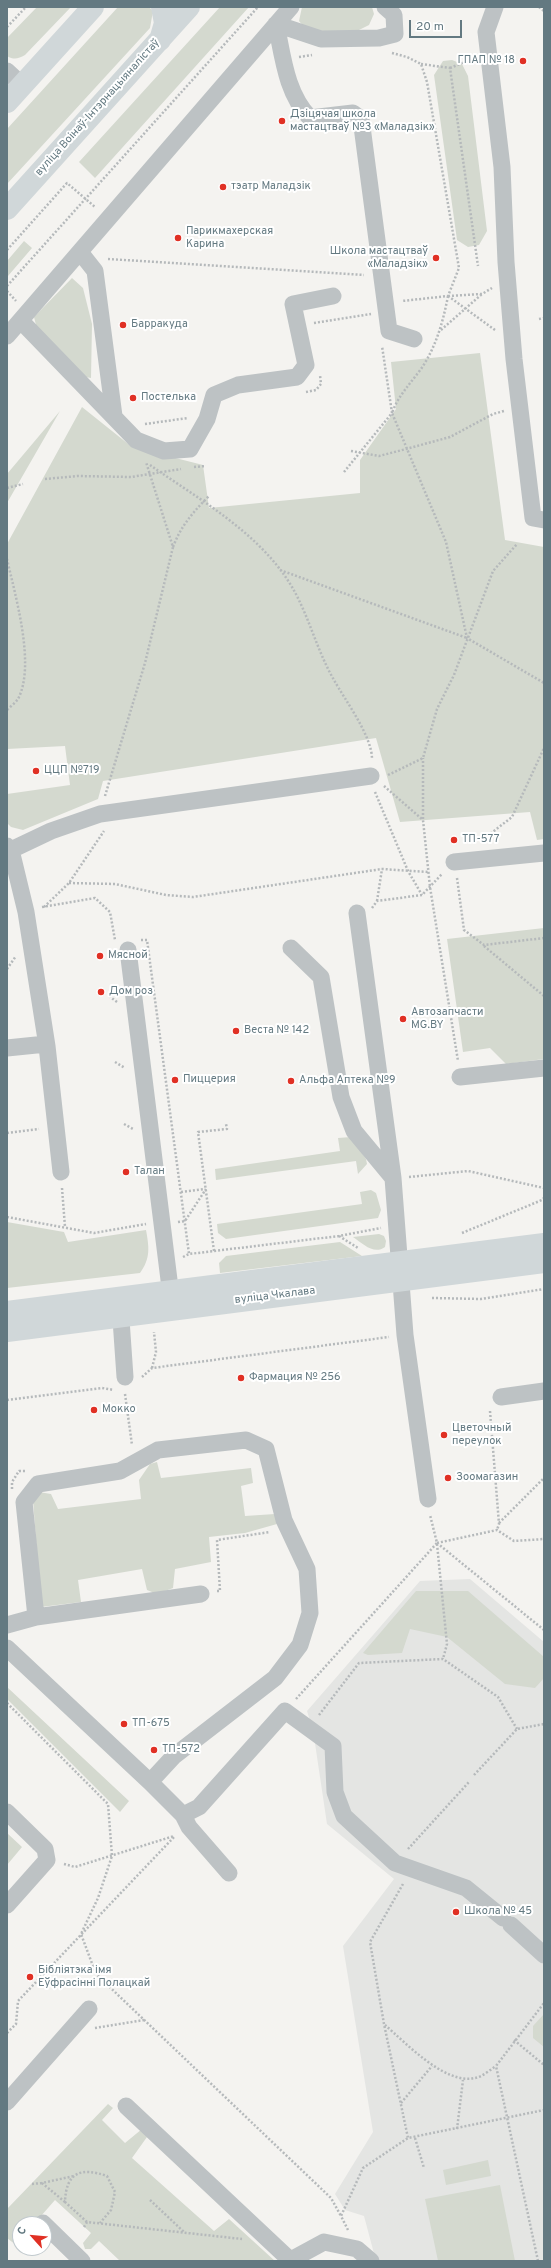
<!DOCTYPE html>
<html>
<head>
<meta charset="utf-8">
<style>
	body { margin:0 }
	#map { position:relative; width:551px; height:2268px; overflow:hidden; background:#f4f3f0; font-family:Overpass,sans-serif }
	canvas { display:block }
	.frame { position:absolute; inset:0; border:8px solid #637981; pointer-events:none }
	.north { position:absolute; left:12px; top:2216px; width:40px; height:40px; box-sizing:border-box; background:#fff; border:1px solid #c1c9cd; border-radius:50%; rotate:297deg; font-size:11px; font-weight:700; line-height:16px; text-align:center; color:#637981 }
	.north::after { content:''; display:block; margin:auto; width:14px; height:18px; background:#e03024; clip-path:polygon(50% 0,100% 100%,50% 72%,0 100%) }
	.scale { position:absolute; left:409px; top:20px; width:53px; height:18px; box-sizing:border-box; border:2px solid #637981; border-top:0; padding-left:5px; font-size:12px; line-height:14px; white-space:nowrap; color:#637981; -webkit-text-stroke:3px #fff; paint-order:stroke }
</style>
</head>
<body>
<div id="map">
<canvas width="551" height="2268"></canvas>
<div class="frame"></div>
<div class="north">С</div>
<div class="scale">20 m</div>
</div>
<script>
const g = document.querySelector('canvas').getContext('2d');
g.lineJoin = 'round';
function fill(path, color) { g.fillStyle = color; g.fill(path, 'evenodd'); }
function stroke(path, color, width, dash) { g.strokeStyle = color; g.lineWidth = width; g.lineCap = dash ? 'butt' : 'round'; g.setLineDash(dash || []); g.stroke(path); }
function write(font, color, halo, rows, align = 'center') {
  g.font = font + ' Overpass,sans-serif'; g.lineWidth = 4; g.setLineDash([]); g.textBaseline = 'middle'; g.strokeStyle = halo; g.fillStyle = color; for (const [text, x, y, turn = 0] of rows) {
    g.save(); g.translate(x, y); g.rotate((+turn || 0) * Math.PI / 180); g.textAlign = isNaN(turn) ? turn : align; if (halo) g.strokeText(text, 0, 0); g.fillText(text, 0, 0); g.restore();
  }
}
fill(new Path2D(`
	M470,1579L544,1642V2261H376L364,2216L345,2210L335,2194L373,2132L343,1946L394,1879L327,1824L313,1730L307,1711L420,1581Z`), '#e4e5e3');
fill(new Path2D(`
	M37,7H71L25,55C18,59 14,60 7,56V38Z
	M118,7H149L153,11L150,28L7,184V129Z
	M220,7H249L95,178L79,162Z
	M302,7H372L374,14L369,25L353,33L319,31L305,28L299,21Z
	M452,60L462,64L468,76L487,231L479,245L468,247L457,240L434,75L443,61Z
	M24,241L32,248L8,276L7,261Z
	M72,278L83,288L92,324L91,378L80,376L39,337L34,317Z
	M480,353L505,540L544,547V839L537,840L530,812L400,822L376,738L103,781L98,799L23,830L11,827L7,823V794L70,785L65,746L7,749V544L82,407L132,447L203,465L209,508L360,493V460L396,409L391,362Z
	M60,411L7,503V474Z
	M544,928V1059L506,1064L490,1048L463,1052L447,939Z
	M351,1137L366,1159L367,1164L358,1174L356,1161L216,1180L215,1169L340,1151L338,1138Z
	M371,1190L376,1193L381,1210L378,1218L226,1239L218,1233L217,1224L224,1223L362,1204L360,1192Z
	M7,1222L64,1232L68,1242L146,1230C149,1247 151,1258 140,1273L7,1288Z
	M379,1234L384,1236L386,1241L385,1247C374,1255 363,1244 353,1237Z
	M340,1242L362,1256L220,1273L219,1263L226,1256Z
	M157,1462L161,1478L251,1468L253,1483L241,1486L245,1516L275,1514L277,1524L245,1533L209,1537L211,1562L175,1569L173,1588L157,1594L147,1590L142,1569L78,1580L81,1602L41,1607L33,1500L39,1492L51,1494L58,1509L141,1499L139,1480L150,1464Z
	M416,1591H468L544,1657V1678L535,1688L505,1684L447,1637L410,1629L402,1653L368,1655L363,1653Z
	M7,1687L129,1801L120,1812L7,1699Z
	M7,1833L22,1847L7,1865Z
	M544,2014V2047L533,2038V2026Z
	M108,2104L113,2108L102,2120L125,2143L142,2129L147,2137L132,2158L214,2231L229,2219L275,2261H120L99,2241L91,2249H85L83,2243L91,2233L55,2200L34,2224H20V2240L16,2245L7,2238V2209Z
	M488,2160L491,2176L446,2185L443,2170Z
	M500,2185L515,2261H438L425,2199Z`), '#d4d9cf');
stroke(new Path2D(`
	M539,7L544,11
	M7,27L26,7
	M392,53L407,57L421,64L427,82L459,268L448,296L402,301
	M299,57L312,55
	M421,64L450,68L478,266
	M450,68L472,59
	M7,250L67,183L95,207
	M108,259L364,275
	M7,286L258,7
	M7,291L16,301
	M448,296C443,322 436,347 421,369C410,384 398,396 392,413L446,542L467,638L544,683
	M448,296L495,330
	M448,296L482,294L492,288
	M539,319L544,318
	M314,323L371,314
	M441,330L482,294
	M306,392L316,390L321,384L320,375
	M145,424L188,418
	M351,451L379,456L406,449L450,437L493,414L504,411
	M150,465C200,500 260,533 292,587C309,616 317,651 334,680C345,700 372,736 372,759
	M194,467L206,466
	M344,472L392,413L382,346
	M45,479L78,476L131,477L181,469
	M7,488L23,484
	M173,547C181,526 193,512 209,496
	M7,559C15,595 36,665 18,699C15,703 10,707 7,710
	M280,570L467,638
	M388,775L423,758L437,709L454,675L493,571L517,544
	M384,786L423,820L430,887L458,1061
	M375,792L408,871L422,895
	M105,796L145,663L173,547L146,462
	M423,819V758
	M481,841L512,817L544,748
	M457,878L464,930L484,945L544,938
	M69,883L115,884L166,895L193,897L382,869L428,872
	M377,901L382,869
	M42,907L95,898L110,912L115,940
	M44,907L69,883L104,831
	M372,908L377,901L422,895L442,874
	M141,940H147L189,1254
	M484,946L544,996
	M7,969L16,956
	M109,996L117,1002
	M115,1062L125,1068
	M124,1124L133,1129
	M7,1133L39,1129
	M409,1177L468,1171L544,1188
	M62,1188L65,1227
	M181,1192L205,1189
	M7,1217L94,1233L146,1224
	M178,1222L185,1221L206,1189
	M462,1233L542,1200L544,1198
	M339,1236L358,1248
	M214,1251L198,1132L227,1129L226,1124
	M183,1257L189,1254L339,1236L381,1228
	M432,1298L481,1299L544,1289
	M152,1368L156,1352L154,1332
	M142,1377L152,1368L389,1337
	M125,1394L132,1445
	M7,1400L102,1388L114,1390
	M490,1411L499,1524L497,1530
	M12,1489V1482L19,1471H26
	M499,1523L544,1478
	M437,1543L544,1630
	M437,1543L497,1530L514,1541L544,1539
	M437,1544L447,1644L443,1659
	M217,1591H220L217,1540L270,1532
	M296,1699L437,1543L430,1515
	M7,1703L108,1804L112,1856L98,1898L81,1934L96,1974L331,2198L341,2216
	M319,1715L359,1663L443,1659L498,1697L517,1729
	M474,1775L517,1729L544,1724
	M408,1849L469,1782
	M64,1864L75,1867L174,1836
	M403,1884L370,1942L384,2024L408,2138L544,2110
	M385,2025C406,2043 445,2085 475,2078C482,2077 490,2070 496,2066
	M95,2028L144,2020
	M7,2033L16,2024L18,2001L175,1836
	M514,2040L544,2065
	M401,2103L432,2066
	M457,2129L463,2080
	M415,2138L424,2168
	M32,2184L42,2183
	M150,2200L184,2232
	M65,2202L42,2183L74,2176
	M87,2222L65,2202C66,2172 81,2167 107,2176L115,2192L111,2210L100,2223
	M84,2227L87,2222L242,2239
	M348,2230L341,2216L363,2168L408,2138
	M538,2261L496,2066L544,2003`), '#b5b9bb', 2.5, [2, 2]);
stroke(new Path2D(`
	M385,7L394,15L395,34L379,38L321,39L276,24C283,57 286,93 310,118L353,113L361,119L389,331L414,339
	M495,7L486,32L502,167L506,262L514,359L533,518L544,520
	M7,71L22,85
	M80,252L95,271L114,416
	M21,321L136,440L164,451L190,449L207,419L214,395L238,385L297,377L306,365L293,304L333,296
	M7,336L291,7
	M7,846L11,850L26,912L47,1046L61,1172
	M11,850L51,831L100,814L371,776
	M454,862L544,853
	M357,913L393,1178L405,1335L428,1499
	M291,948L321,977L341,1097L354,1131L393,1178
	M128,950L172,1304
	M7,1048L46,1044
	M460,1077L544,1068
	M120,1305L125,1377
	M501,1397L544,1391
	M7,1625L36,1617L201,1594
	M7,1648L150,1782L174,1756L275,1678L300,1645L310,1613L307,1569L284,1520L266,1449L246,1440L158,1450L120,1471L38,1484L24,1502L36,1617
	M150,1782L183,1815L199,1807L285,1711L333,1746L335,1792L344,1816L395,1863L466,1888L503,1918
	M7,1812L45,1849L47,1860L7,1905
	M183,1815L189,1827L229,1873
	M511,1925L544,1955
	M7,2102L89,2009
	M126,2106L290,2260
	M43,2223L82,2261
	M289,2261L324,2242L357,2249L371,2261`), '#bdc2c4', 17);
stroke(new Path2D(`
	M160,40L165,23L162,7
	M7,102L93,7
	M7,209L189,7
	M7,1312L544,1244
	M7,1331L544,1262`), '#d0d7d9', 22);
for (const [x, y, r, color] of [
	[523,61,4,"#e03024"],
	[282,121,4,"#e03024"],
	[223,187,4,"#e03024"],
	[178,238,4,"#e03024"],
	[436,258,4,"#e03024"],
	[123,325,4,"#e03024"],
	[133,398,4,"#e03024"],
	[36,771,4,"#e03024"],
	[454,840,4,"#e03024"],
	[100,956,4,"#e03024"],
	[101,992,4,"#e03024"],
	[403,1019,4,"#e03024"],
	[236,1031,4,"#e03024"],
	[175,1080,4,"#e03024"],
	[291,1081,4,"#e03024"],
	[126,1172,4,"#e03024"],
	[241,1378,4,"#e03024"],
	[94,1410,4,"#e03024"],
	[444,1435,4,"#e03024"],
	[448,1478,4,"#e03024"],
	[124,1724,4,"#e03024"],
	[154,1750,4,"#e03024"],
	[456,1912,4,"#e03024"],
	[30,1977,4,"#e03024"]
]) { const dot = new Path2D(); dot.arc(x, y, r, 0, 2 * Math.PI); g.fillStyle = color; g.fill(dot); stroke(dot, '#fff', 1.5); }
write('11px', '#637981', '#fff', [
	["ГПАП № 18",515,61,"right"],
	["Дзіцячая школа",290,115],
	["мастацтваў №3 «Маладзік»",290,128],
	["тэатр Маладзік",231,187],
	["Парикмахерская",186,232],
	["Карина",186,245],
	["Школа мастацтваў",428,252,"right"],
	["«Маладзік»",428,265,"right"],
	["Барракуда",131,325],
	["Постелька",141,398],
	["ЦЦП №719",44,771],
	["ТП-577",462,840],
	["Мясной",108,956],
	["Дом роз",109,992],
	["Автозапчасти",411,1013],
	["MG.BY",411,1026],
	["Веста № 142",244,1031],
	["Пиццерия",183,1080],
	["Альфа Аптека №9",299,1081],
	["Талан",134,1172],
	["Фармация № 256",249,1378],
	["Мокко",102,1410],
	["Цветочный",452,1429],
	["переулок",452,1442],
	["Зоомагазин",456,1478],
	["ТП-675",132,1724],
	["ТП-572",162,1750],
	["Школа № 45",464,1912],
	["Бібліятэка імя",38,1971],
	["Еўфрасінні Полацкай",38,1984]
], 'left');
write('11px', '#637981', '#fff', [
	["вуліца Воінаў-Інтэрнацыяналістаў",98,108,-48],
	["вуліца Чкалава",275,1296,-7]
]);
</script>
</body>
</html>
